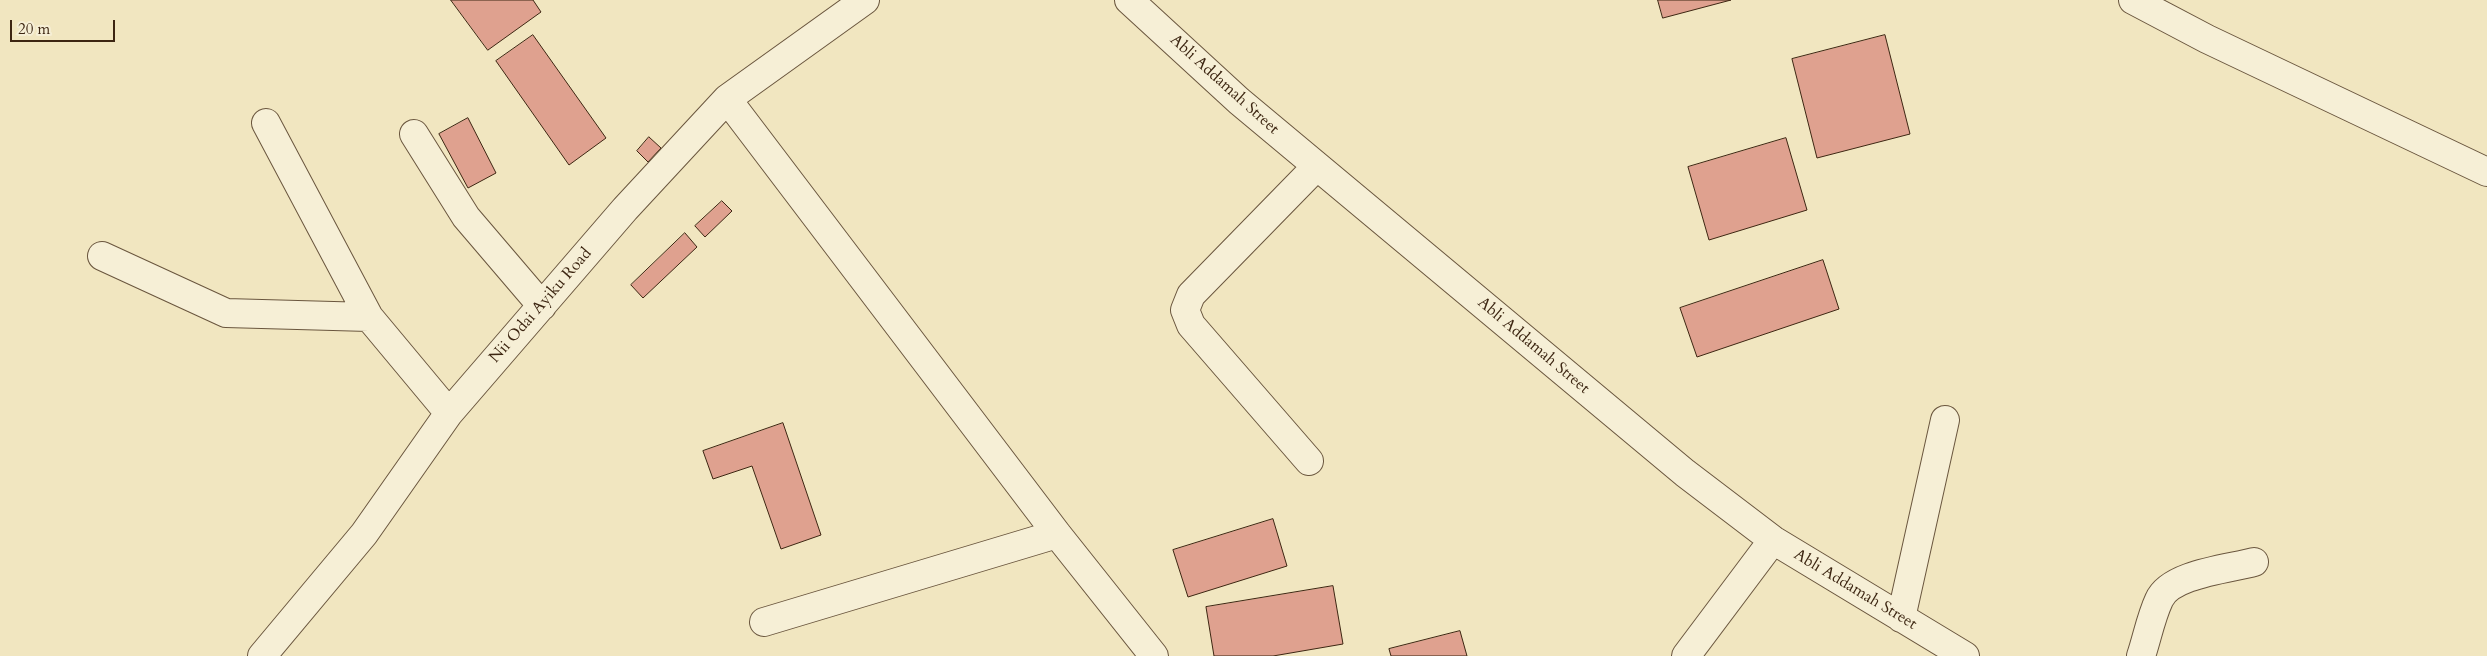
<!DOCTYPE html>
<html>
<head>
<meta charset="utf-8">
<style>
	body { margin:0 }
	#map { position:relative; width:2487px; height:656px; overflow:hidden; background:#f1e6c0; font-family:Cardo,serif }
	canvas { display:block }
	.scale { position:absolute; left:10px; top:20px; width:105px; height:22px; box-sizing:border-box; border:2px solid #3d2612; border-top:0; padding-left:6px; font-size:15px; line-height:18px; white-space:nowrap; color:#3d2612; -webkit-text-stroke:4px #f6efd6; paint-order:stroke }
</style>
</head>
<body>
<div id="map">
<canvas width="2487" height="656"></canvas>
<div class="scale">20 m</div>
</div>
<script>
const g = document.querySelector('canvas').getContext('2d');
g.lineJoin = 'round';
function fill(path, color) { g.fillStyle = color; g.fill(path, 'evenodd'); }
function stroke(path, color, width, dash) { g.strokeStyle = color; g.lineWidth = width; g.lineCap = dash ? 'butt' : 'round'; g.setLineDash(dash || []); g.stroke(path); }
function write(font, color, halo, rows, align = 'center') {
  g.font = font + ' Cardo,serif'; g.lineWidth = 5; g.setLineDash([]); g.textBaseline = 'middle'; g.strokeStyle = halo; g.fillStyle = color; for (const [text, x, y, turn = 0] of rows) {
    g.save(); g.translate(x, y); g.rotate((+turn || 0) * Math.PI / 180); g.textAlign = isNaN(turn) ? turn : align; if (halo) g.strokeText(text, 0, 0); g.fillText(text, 0, 0); g.restore();
  }
}
const building = new Path2D(`
	M451,0H533L541,12L488,50Z
	M1658,0H1731L1663,18Z
	M533,35L606,138L569,165L496,61Z
	M1885,35L1910,134L1817,158L1792,59Z
	M468,118L496,173L468,188L439,134Z
	M649,137L661,148L648,162L637,151Z
	M1786,138L1807,210L1709,240L1688,167Z
	M722,201L732,211L705,237L695,226Z
	M685,233L697,247L643,298L631,285Z
	M1823,260L1839,309L1697,357L1680,308Z
	M783,423L821,535L781,549L752,466L713,479L703,451Z
	M1273,519L1287,566L1188,597L1173,550Z
	M1333,586L1343,644L1273,656H1214L1206,607Z
	M1460,631L1467,656H1391L1389,649Z`);
fill(building, '#dfa18f');
stroke(building, '#3d2612', 1);
const minor = new Path2D(`
	M1129,0L1239,101L1685,473L1773,540L1965,656
	M2133,0L2207,39L2487,172
	M727,99L1057,534L1154,656
	M266,123L369,317L449,413
	M414,134L466,217L542,306
	M102,256L226,313L369,317
	M1309,461L1191,325L1185,310L1191,295L1317,166
	M1901,618L1945,420
	M764,622L1057,534
	M262,656L364,534L449,413L625,209L727,99L865,0
	M1686,656L1773,540
	M2141,656C2147,638 2151,617 2159,600C2170,574 2228,569 2254,562`);
stroke(minor, '#6a563e', 30);
stroke(minor, '#f6efd6', 28);
write('16px', '#3d2612', '#f6efd6', [
	["Abli Addamah Street",1224,85,42],
	["Nii Odai Ayiku Road",541,306,-49],
	["Abli Addamah Street",1533,346,40],
	["Abli Addamah Street",1855,590,31]
]);
</script>
</body>
</html>
